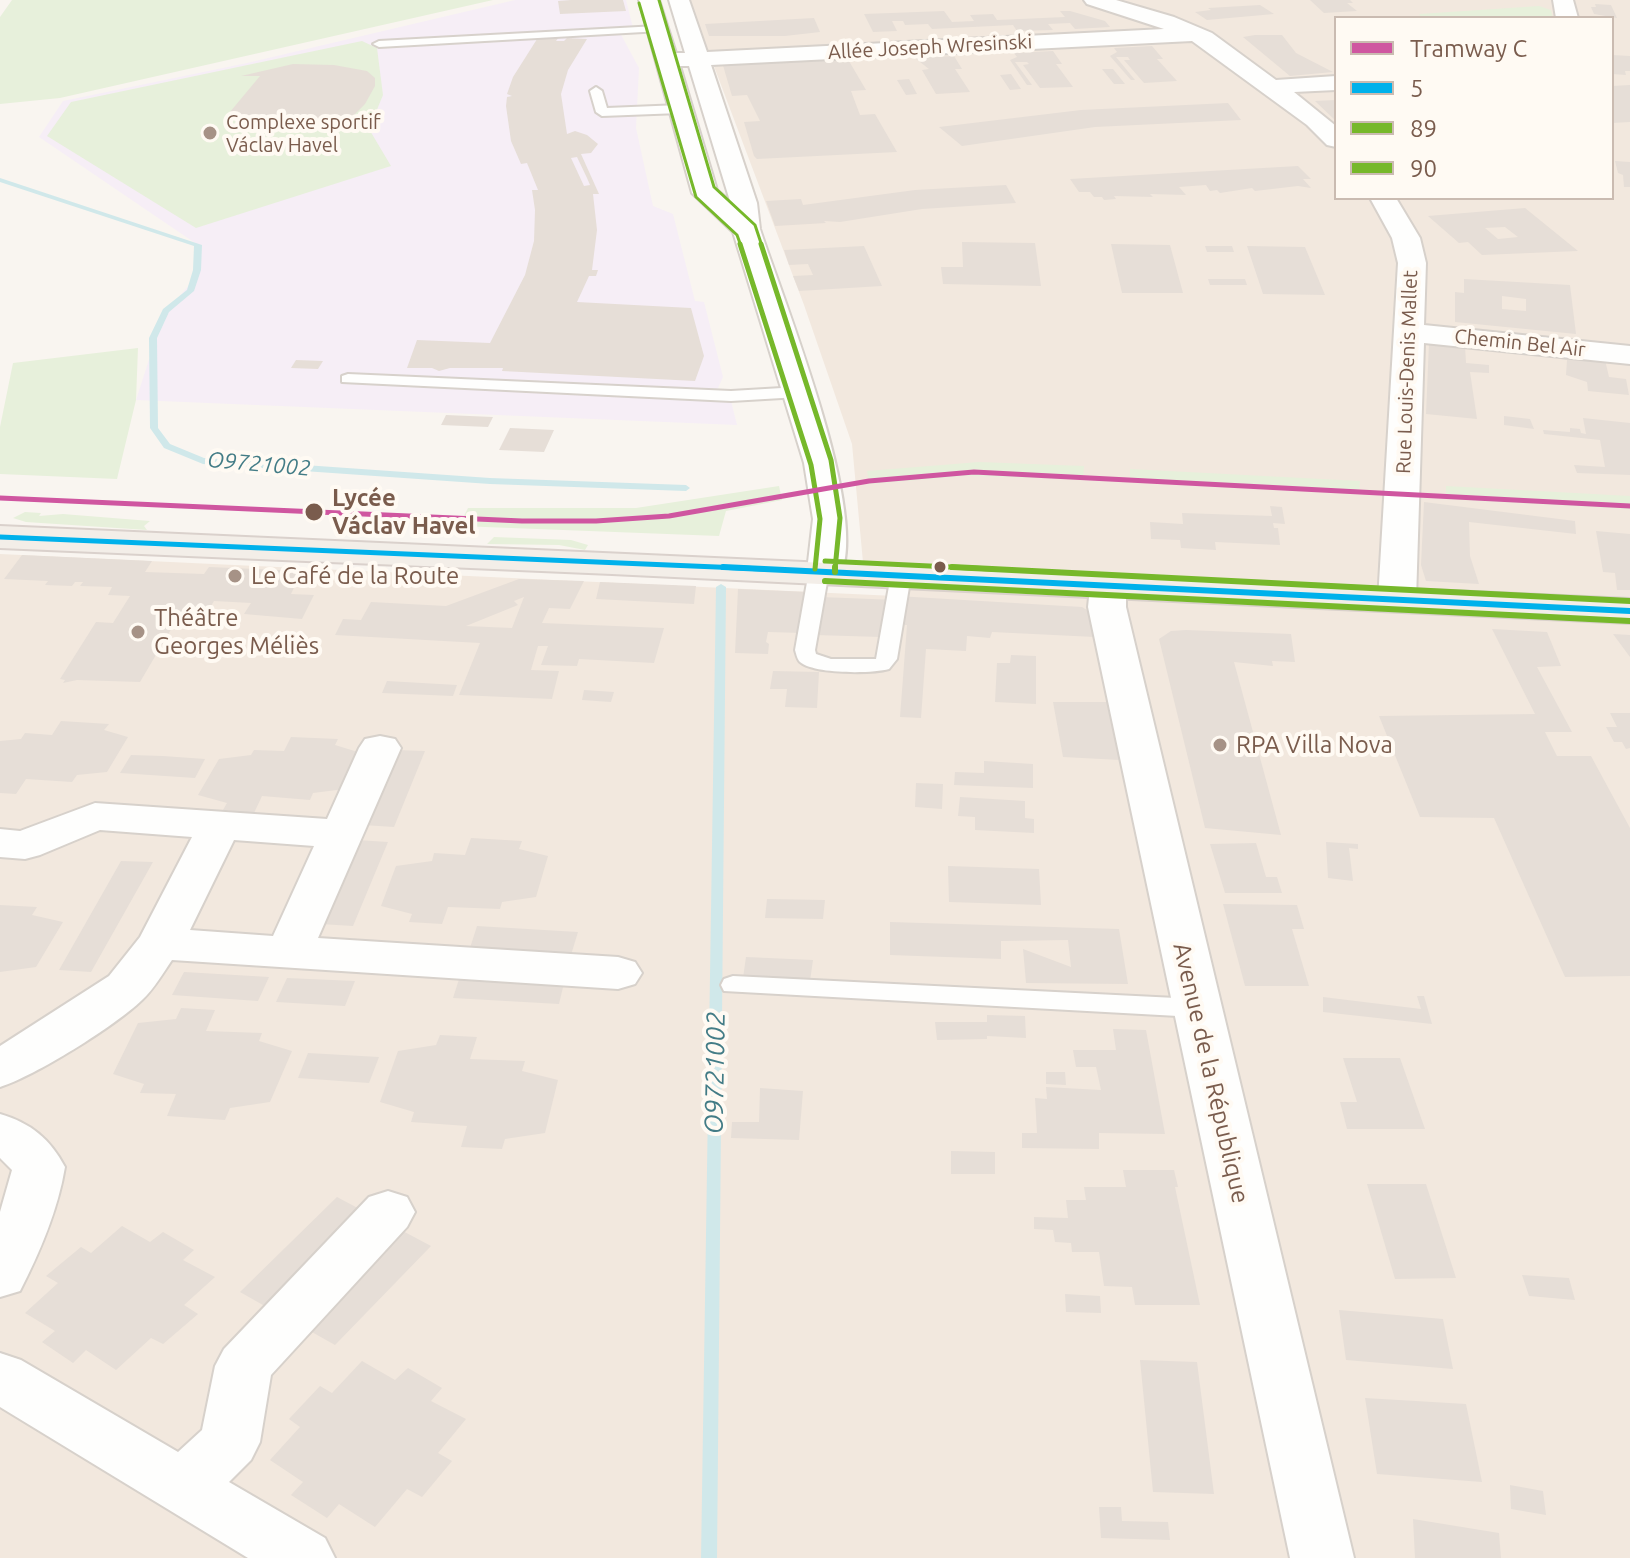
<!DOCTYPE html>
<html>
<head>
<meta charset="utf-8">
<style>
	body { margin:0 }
	#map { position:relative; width:1630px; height:1558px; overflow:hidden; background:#f9f5f0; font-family:Ubuntu,sans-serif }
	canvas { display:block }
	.legend { position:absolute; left:1334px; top:16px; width:280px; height:184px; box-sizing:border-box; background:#fffaf3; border:2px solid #cabbb1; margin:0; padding:10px 14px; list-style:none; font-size:24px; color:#7a5c4d }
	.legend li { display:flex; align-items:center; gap:16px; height:40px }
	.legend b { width:40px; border:2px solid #cabbb1 }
</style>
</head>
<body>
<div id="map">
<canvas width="1630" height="1558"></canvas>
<ul class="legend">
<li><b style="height:10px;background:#cf56a0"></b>Tramway C</li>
<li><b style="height:10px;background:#00b1eb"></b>5</li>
<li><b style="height:10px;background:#76b82a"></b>89</li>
<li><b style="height:10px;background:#76b82a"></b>90</li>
</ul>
</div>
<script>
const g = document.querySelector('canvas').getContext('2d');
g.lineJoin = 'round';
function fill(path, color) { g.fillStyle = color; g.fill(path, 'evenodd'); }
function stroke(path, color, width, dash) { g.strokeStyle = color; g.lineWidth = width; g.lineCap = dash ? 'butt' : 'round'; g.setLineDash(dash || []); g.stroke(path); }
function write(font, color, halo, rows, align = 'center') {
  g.font = font + ' Ubuntu,sans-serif'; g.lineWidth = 8; g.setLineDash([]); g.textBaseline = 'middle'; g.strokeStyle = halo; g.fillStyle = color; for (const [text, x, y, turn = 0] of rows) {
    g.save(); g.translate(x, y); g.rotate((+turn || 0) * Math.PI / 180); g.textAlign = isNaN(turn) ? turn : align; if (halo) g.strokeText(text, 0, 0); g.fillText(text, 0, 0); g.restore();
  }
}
fill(new Path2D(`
	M689,0H1630V1558H0V554L895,596L864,573L852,444L804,305ZM1336,18H1612V198H1336Z`), '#f2e8de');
fill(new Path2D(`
	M515,0H626L633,28L618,29L639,68L636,128L653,206L673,214L695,301L704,302L723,377L713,399L731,401L737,425L136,400L163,316L194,279L198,245L39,137L63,101L247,63Z`), '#f6eef6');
fill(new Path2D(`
	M12,0H493L60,98L0,104V17Z
	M1539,6L1551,10L1553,18H1422L1419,14Z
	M362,41L377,48L383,95L369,129L391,166L196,228L47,136L71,102Z
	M138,348L136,400L117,479L0,474V427L13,363Z
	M979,462L1084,466L1083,479L966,476L870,484L867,471Z
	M1130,469L1360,481L1359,494L1130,481Z
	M779,486L782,500L726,511L719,536L459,526L468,508H636Z
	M1446,486L1630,496V509L1446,499Z
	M25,512L41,513L39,516L63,514L150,521L144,526L147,530L26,522L13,518Z
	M494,537L571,540L588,545L585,550L559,545L487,544Z`), '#e7f0db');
fill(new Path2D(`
	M0,178L202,245L201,270L194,291L169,312L157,338L158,428L170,444L204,458L490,478L686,485L690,488L686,491L490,484L203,464L164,448L150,428L149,338L163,309L187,290L193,270L194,246L0,182Z
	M721,584L726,587L717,1558H701L716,587Z`), '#d0e8ea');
fill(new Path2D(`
	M571,0H623L626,11L560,14L558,1Z
	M1310,0H1350L1353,3H1347L1357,11L1324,13Z
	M1595,4L1611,5L1617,18L1594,14L1591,7H1596Z
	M1260,5L1274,14L1207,20L1195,12L1211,10L1208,8Z
	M944,11L952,22L974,21L970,15L993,14L997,20L1065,17L1060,11H1070L1105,21L1110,27L1075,29L1070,23L1048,24L1053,30L1017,31L1013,25L932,29L928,24L905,25L903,21H892L897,31L873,32L864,14Z
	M814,18L820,32L785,36H709L705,24Z
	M1255,35H1282L1296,53L1333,72L1290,76L1243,37Z
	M539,36L559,37L556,41H564L567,38L587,39L568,70L561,94L567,134L575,131L587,135L598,144L591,153L581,154L599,194H593L597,230L592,270H598L596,276H589L577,302L691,308L704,356L695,381L502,371L503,368H450L439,371L432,368H407L417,340L490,343L525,275L534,241L535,210L532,190H538L527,163L521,164L511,141L506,106L507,97L512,96L507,94L513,77ZM577,157L587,178L590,185L584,186L571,158Z
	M1152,46L1163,59H1157L1177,81L1144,83L1124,60H1130L1128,57H1116L1135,80H1131L1110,56L1117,52L1114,48Z
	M1053,51L1062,64H1056L1073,87L1040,88L1023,65L1029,64L1027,62H1015L1032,85H1027L1010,60L1017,57L1014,53Z
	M1612,55L1630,56V71H1625L1626,75L1612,74Z
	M846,56L866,90L851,91L860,115L875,114L897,152L757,159L754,156L744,122L760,121L747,95L732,96L722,62Z
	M954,56L962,69H955L970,92L936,94L922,70L929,69L915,58Z
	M293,64L334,65L367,71L375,78V86L365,104L354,115L341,121L316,124L284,119L225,118L260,76H241Z
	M1102,69H1113L1125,84H1114Z
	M1011,74L1021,89L1010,90L1000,75Z
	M909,79L917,94L906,95L897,80Z
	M1630,85V122L1612,123V86Z
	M1336,100V121L1315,101Z
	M1228,103L1241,120L1095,127L962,146L939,127L1081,110Z
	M1615,161L1630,162V187H1624L1623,175L1618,173Z
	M1298,166L1311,179H1303L1311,188L1298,186L1255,191L1252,188L1220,193L1217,190L1210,191L1206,185L1192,186L1179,187L1186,195L1150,194L1153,197L1114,196L1116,199L1104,200L1102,197H1094L1090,192H1079L1070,179Z
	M1006,185L1016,203L922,209L840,222L824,221L826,223L775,226L766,201L801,199L803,205L915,190Z
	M1525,208L1578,251L1482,255L1468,242L1459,243L1428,216ZM1505,227L1518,237L1498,239L1485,228Z
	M962,242L1035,243L1041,286L943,284L941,267H963Z
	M1111,244L1170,245L1183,293H1122Z
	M864,246L882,286L799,291L793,276L813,275L808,264L789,265L784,250Z
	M1205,246H1232L1234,252H1207Z
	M1247,246L1305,247L1325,295L1263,294Z
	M1208,279H1245L1247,285H1210Z
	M1464,279L1570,285L1576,334L1455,322V292L1464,293ZM1502,296L1526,299V311L1502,309Z
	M1429,343L1465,346L1466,363L1489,365V373L1470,372L1477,419L1426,414Z
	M1559,355L1605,360L1609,377L1626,379L1629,395L1588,391L1587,382L1566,375L1567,360L1560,359Z
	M296,360L323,361L318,369L291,368Z
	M446,415L493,417L488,427L441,425Z
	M1504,416L1530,419L1534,429L1504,425Z
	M1583,418L1630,423V475L1577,473L1574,465L1605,467L1600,440L1544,434L1543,430L1570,432V428L1580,429L1581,433L1586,434Z
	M510,428L554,430L544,452L499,450Z
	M1424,502L1575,521L1576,534L1469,522L1470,556L1479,584L1426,581L1421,565Z
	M1270,506L1282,507L1285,524L1273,523L1274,528H1278L1280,545L1215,542L1216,550L1181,548L1180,540L1151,539L1150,522L1183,524L1182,513L1272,516Z
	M1596,531L1630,534V590H1617L1615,573L1603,572Z
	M22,555L152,561L145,572L204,574L209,567L302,571L291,594L314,595L302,619L244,614L251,603L214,601L198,627L173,626L140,682L77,680L63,683L65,680L60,679L96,622L113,623L130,596L108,595L112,587L80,586L83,582H75L72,586L45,585L48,581L4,579Z
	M519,579L584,581L570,609L549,608L542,623L664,628L654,663L579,659L577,666L541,665L548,646H538L531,670L559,671L552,699L459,695L480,643L335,635L343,619L361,620L371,602L446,606ZM524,597L512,628L466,626L518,605L514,601Z
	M600,582L696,586L694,604L596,599Z
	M738,589L809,592L802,633L768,632L766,642L769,644L768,654L735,653Z
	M897,596L1082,607L1090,612L1095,637L992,632L990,638L967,636L966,651L926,649L921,718L900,717L907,625L882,624L881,637L815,635L820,597L897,600Z
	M1492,629L1547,632L1561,666L1537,667L1572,732H1545L1557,756H1591L1630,828V976L1565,977L1494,818L1420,817L1379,716L1535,714Z
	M1186,630L1291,634L1295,662L1272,661L1273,666L1234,662L1281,835L1205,828L1159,639L1171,631Z
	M1613,634L1630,635V657Z
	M1011,655L1036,656V704L995,702L997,663H1010Z
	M773,671L819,672L817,708L785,707L787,689H770Z
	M387,681L457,685L453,696L382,693Z
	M584,690L614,692L611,702L582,700Z
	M1053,702H1108L1120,760L1063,757Z
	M1610,713H1630V748L1626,749L1622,742H1614L1606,727H1617Z
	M61,721L109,724L104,730L128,737L107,772L77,775L72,782L26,779L16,794L0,793V741L21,739L25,733L52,735Z
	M291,737L338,739L335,745L361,753L345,789L313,793L310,800L262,796L254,813L223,810L227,803L198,795L219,759L251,755L254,750L284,751Z
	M396,750L425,751L394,827L363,825Z
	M131,755L163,756L205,759L195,778L120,773Z
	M984,761L1033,764V788L954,785L955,772L984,773Z
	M916,783L943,784L942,809L915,807Z
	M960,797L1025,801V818L1034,819V833L975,830V817L958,816Z
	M471,838L522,841L519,849L548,856L536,897L502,902L500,909L448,907L442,924L409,922L412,914L381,906L396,866L432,861L434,853L465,855Z
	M357,840L388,842L353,926L320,924Z
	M1326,842L1358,844V849L1349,848L1353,881L1328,878Z
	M1256,843L1266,877H1277L1282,893H1225L1210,844Z
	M121,861L153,862L91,972L59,970Z
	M948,866L1039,869L1041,905L949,902Z
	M767,899L825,900L823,919L765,918Z
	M1223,904L1297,905L1304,929H1292L1309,986H1245Z
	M0,905L37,907L32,915L63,922L36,967L0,972Z
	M890,922L1119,929L1128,984L1026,983L1023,949L1071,967L1068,940L1001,941V959L890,955Z
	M477,926L578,932L571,955L470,948Z
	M746,957L813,960L810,981L743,978Z
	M184,972L269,977L258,1001L172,995Z
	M461,973L565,979L559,1004L453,998Z
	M287,978L355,981L345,1006L276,1002Z
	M1417,996H1424L1432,1024L1323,1012V997L1421,1009Z
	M181,1008L215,1010L206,1031L262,1033L259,1041L292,1051L270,1102L230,1108L225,1120L167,1116L176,1094L140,1093L144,1084L113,1074L138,1023L176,1019Z
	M987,1015L1025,1016L1026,1038L987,1036V1039L937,1040L935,1022H987Z
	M1113,1029L1146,1030L1165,1134L1099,1133V1149L1022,1148V1133H1037L1035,1098L1047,1099L1046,1087L1101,1090L1096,1067H1076L1073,1050H1116Z
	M440,1035L477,1037L470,1059L525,1061L522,1071L558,1080L545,1133L505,1139L502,1149L461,1147L467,1126L411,1122L414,1112L380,1102L398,1051L436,1045Z
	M308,1053L379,1057L369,1083L298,1078Z
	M1343,1058H1400L1425,1129H1347L1340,1102H1357Z
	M1046,1072H1065L1066,1085L1046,1084Z
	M760,1088L803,1091L799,1140L731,1138L732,1122H759Z
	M951,1151L995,1152V1174H951Z
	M1123,1170H1174L1178,1187H1175L1200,1305H1135L1132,1287L1104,1286L1099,1252H1072L1071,1243L1055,1242L1053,1230L1034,1229V1217L1068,1218L1066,1200H1086L1084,1187H1126Z
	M1367,1184H1426L1456,1278L1395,1279Z
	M337,1197L367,1213L270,1309L240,1292Z
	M122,1226L150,1242L163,1232L194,1250L183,1260L215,1277L184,1305L198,1314L163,1344L151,1338L116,1370L86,1350L73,1363L42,1342L55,1331L25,1313L58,1283L46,1276L81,1247L91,1253Z
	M399,1229L431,1246L335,1345L303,1327Z
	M1522,1275L1569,1278L1575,1300L1529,1296Z
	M1065,1294L1100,1296L1101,1313L1066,1312Z
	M1339,1310L1443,1319L1453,1369L1346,1360Z
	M1140,1360L1197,1362L1214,1494L1153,1492Z
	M362,1361L395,1380L408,1368L442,1388L431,1401L466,1419L438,1453L452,1461L422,1497L407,1489L375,1527L339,1504L327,1518L291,1495L303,1482L270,1460L300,1427L289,1419L320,1386L332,1393Z
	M1365,1398L1466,1404L1482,1482L1377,1474Z
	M1510,1485L1543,1491L1546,1515L1511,1509Z
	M1099,1507H1121L1122,1521L1168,1522L1170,1540L1101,1538Z
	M1413,1519L1499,1533L1501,1558H1415Z`), '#e6ded7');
const lane = new Path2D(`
	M657,26L663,29L661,31L379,47L373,44L379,41Z
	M596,87L602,91L607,108L680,105L686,109L680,113L602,116L596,112L590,91Z
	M348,374L731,391L799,387L807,392L799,397L731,401L342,382V376Z
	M819,565L829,571L815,650L816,654L831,659H876L891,575L901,569L911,575L897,659L889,669C871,674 814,674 800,662C797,659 796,653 795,650L809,571Z
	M733,976L1196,999L1205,1002L1209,1008L1205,1014L1196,1017L724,991L721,985L724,979Z`);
const street = new Path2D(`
	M639,0H659L676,53H685L669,0H689L707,52L1164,29L1087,4L1084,0H1116L1174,17L1212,33L1276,80L1336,76V90L1294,92L1336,126V147L1327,145L1307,125L1192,41L711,65L757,203L760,229C781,294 875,525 838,579L825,582L812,579L807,571L813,519L804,463L733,232L692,193ZM680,66H689L730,201L717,190Z
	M1553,0H1573L1578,18H1556Z
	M1370,198H1396L1420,238L1426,263L1424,325L1630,346V364L1424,343L1416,600L1410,608L1397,611L1384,608L1378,600L1398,263L1392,238Z
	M1108,577L1121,580L1126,588V607L1354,1558H1290L1088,607L1090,588L1095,580Z
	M380,736L395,739L401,748L318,938L618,957L635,962L642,973L635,984L618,989L172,960C163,973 154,989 142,1000C115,1026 35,1076 0,1087V1046L109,976L140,937L192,837L100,830L40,855L25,859L0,857V829L20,831L95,803L327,819L359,748L365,739ZM234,840L314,846L273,936L190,930Z
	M0,1114C31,1123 50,1139 65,1167C58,1210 40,1252 20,1291L0,1297V1212L12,1170L0,1158Z
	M388,1191L407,1197L415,1212L407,1227L271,1375L260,1442L251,1460L229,1482L325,1538L335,1558H248L0,1407V1353L21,1360L178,1452L202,1430L215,1366L224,1349L369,1197Z`);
const primary = new Path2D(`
	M0,526L1630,599V623L612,574L0,548Z`);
stroke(lane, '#d7d1cb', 4);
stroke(street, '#d7d1cb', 4);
stroke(primary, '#dad1cc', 4);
fill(lane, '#fefefd');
fill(street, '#fefefd');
fill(primary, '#f3eee8');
stroke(new Path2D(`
	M0,537L764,569`), '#00b1eb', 5);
stroke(new Path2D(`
	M723,567L1630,611`), '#00b1eb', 6);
stroke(new Path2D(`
	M639,3L696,197L737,235L741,246`), '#76b82a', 3);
stroke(new Path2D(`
	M740,244L811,465L820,519L815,569`), '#76b82a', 5);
stroke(new Path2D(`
	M825,581L1630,621`), '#76b82a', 6);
stroke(new Path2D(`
	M659,0L714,187L755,225L762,246`), '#76b82a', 3);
stroke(new Path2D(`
	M761,244L831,460L840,518L835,569
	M825,561L992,569`), '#76b82a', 5);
stroke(new Path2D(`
	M952,567L1630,601
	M835,572V567`), '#76b82a', 6);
stroke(new Path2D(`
	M0,498L522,521H596L669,516L869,481L974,472L1630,506`), '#cf56a0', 5);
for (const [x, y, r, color] of [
	[210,133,8,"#a69286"],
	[314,512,10,"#7a5c4d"],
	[940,567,7,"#7a5c4d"],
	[235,576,8,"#a69286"],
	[138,632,8,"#a69286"],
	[1220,745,8,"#a69286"]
]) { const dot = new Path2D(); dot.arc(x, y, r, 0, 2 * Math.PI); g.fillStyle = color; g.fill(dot); stroke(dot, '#fffaf3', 3); }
write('20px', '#7a5c4d', '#fffaf3', [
	["Allée Joseph Wresinski",930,47,-3],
	["Chemin Bel Air",1520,343,6],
	["Rue Louis-Denis Mallet",1407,372,-88]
]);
write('20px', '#7a5c4d', '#fffaf3', [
	["Complexe sportif",226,122],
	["Václav Havel",226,145]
], 'left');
write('italic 22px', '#437c86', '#fffaf3', [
	["O9721002",259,464,5]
]);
write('bold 24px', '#7a5c4d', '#fffaf3', [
	["Lycée",332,498],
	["Václav Havel",332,526]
], 'left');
write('24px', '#7a5c4d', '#fffaf3', [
	["Le Café de la Route",251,576],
	["Théâtre",154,618],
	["Georges Méliès",154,646],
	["RPA Villa Nova",1236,745]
], 'left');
write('24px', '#7a5c4d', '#fffaf3', [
	["Avenue de la République",1211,1073,77]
]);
write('italic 26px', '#437c86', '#fffaf3', [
	["O9721002",715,1073,-89]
]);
</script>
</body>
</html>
